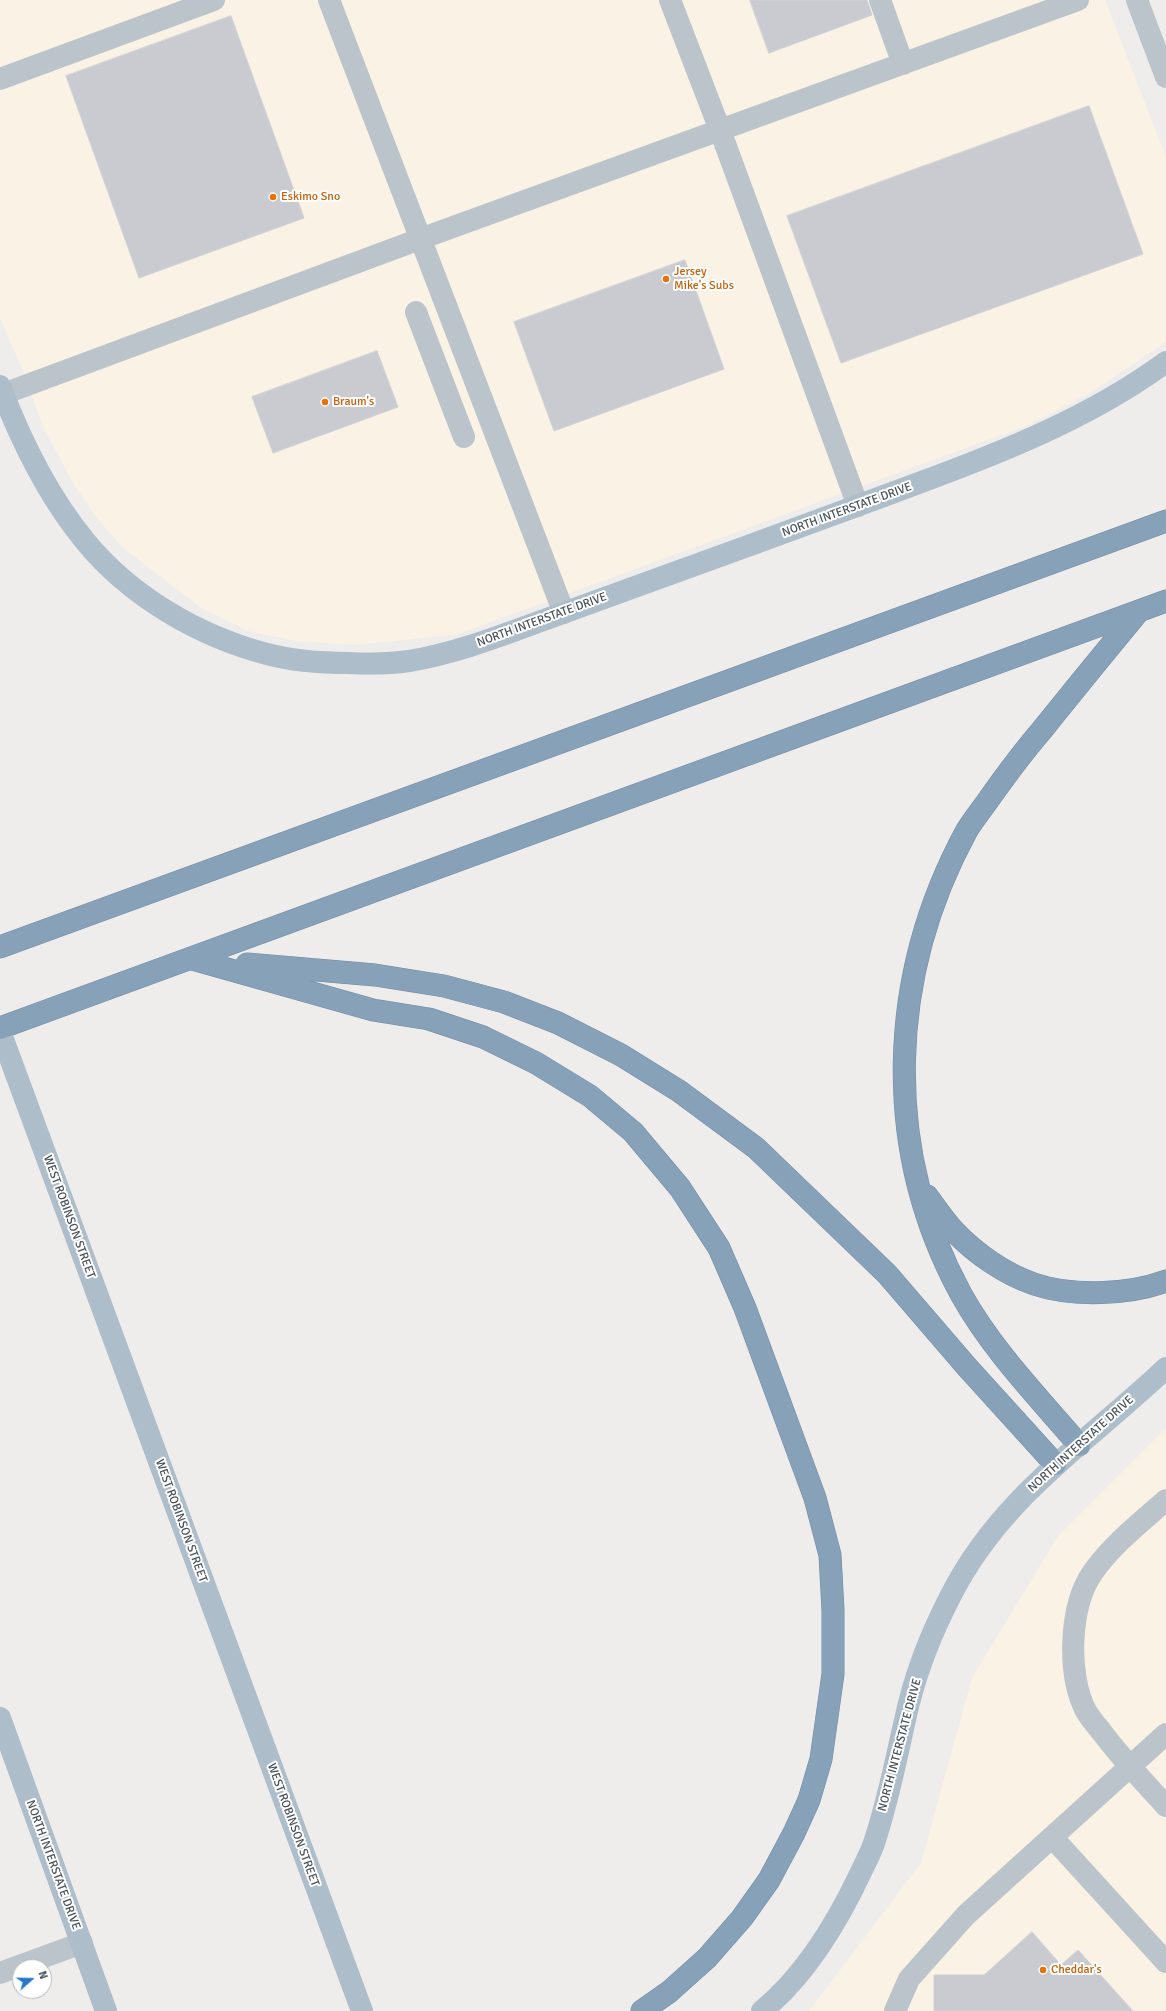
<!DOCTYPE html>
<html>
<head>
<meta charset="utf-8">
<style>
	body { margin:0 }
	#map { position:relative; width:1166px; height:2011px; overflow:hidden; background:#efecec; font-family:Signika,sans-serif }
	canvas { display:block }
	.north { position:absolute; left:12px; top:1959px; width:40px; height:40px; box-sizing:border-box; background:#fff; border:1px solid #b5b9bc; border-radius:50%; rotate:70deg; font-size:11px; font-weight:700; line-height:16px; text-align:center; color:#465058 }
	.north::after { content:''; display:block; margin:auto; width:14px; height:18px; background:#2578cf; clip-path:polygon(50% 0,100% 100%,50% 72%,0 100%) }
</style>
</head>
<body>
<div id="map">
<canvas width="1166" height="2011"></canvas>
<div class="north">N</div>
</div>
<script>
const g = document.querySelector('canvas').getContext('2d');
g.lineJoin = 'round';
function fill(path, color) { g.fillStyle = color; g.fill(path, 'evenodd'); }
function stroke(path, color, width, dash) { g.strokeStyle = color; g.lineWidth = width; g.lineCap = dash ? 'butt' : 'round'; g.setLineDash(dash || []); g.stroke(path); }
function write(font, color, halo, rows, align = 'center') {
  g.font = font + ' Signika,sans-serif'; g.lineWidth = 4; g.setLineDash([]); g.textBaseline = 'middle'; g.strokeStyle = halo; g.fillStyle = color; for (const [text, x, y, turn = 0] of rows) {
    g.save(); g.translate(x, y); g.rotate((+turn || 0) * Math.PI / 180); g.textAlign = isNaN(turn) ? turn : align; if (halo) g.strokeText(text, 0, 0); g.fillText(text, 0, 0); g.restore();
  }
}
fill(new Path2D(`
	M0,0H1105L1166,157V342L1088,394L1026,426L455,635L353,645L296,641L251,632L203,609L123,548L97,518L75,486L44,429L23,371L0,318Z
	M1166,1428V2011H809L921,1863L972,1678L1058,1536Z`), '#faf2e5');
const building = new Path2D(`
	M750,0H867L872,15L769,53Z
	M231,16L304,218L139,278L66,76Z
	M1089,106L1143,254L841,363L787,216Z
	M685,260L724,369L554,431L514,322Z
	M377,351L398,407L273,453L252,397Z
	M1032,1932L1061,1965L1078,1950L1133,2011H934V1975H984Z`);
fill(building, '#cacbd0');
stroke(building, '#d0d2d7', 1);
const highway = new Path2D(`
	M0,947L1166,521
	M192,959L373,1010L429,1019L483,1037L536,1063L590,1096L633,1132L680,1188L719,1248L745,1308L815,1498L830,1555L833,1610V1674L821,1759L809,1800L794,1833L769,1880L742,1918L707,1958L669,1992L642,2011
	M247,964L375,975L444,986L504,1002L558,1023L621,1055L679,1091L756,1148L887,1274L967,1367L1055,1464
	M0,1028L1166,601
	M927,1196C936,1208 945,1222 955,1232C976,1254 1005,1274 1034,1284C1072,1297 1128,1295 1166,1281
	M1079,1445C1038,1397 992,1350 961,1294C881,1147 888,975 967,830C974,819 982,809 989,799C1006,775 1023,752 1042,730C1074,690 1106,651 1139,611`);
stroke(highway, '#728ca4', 23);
stroke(new Path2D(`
	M329,0L564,613
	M670,0L720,130L858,506
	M880,0L903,64
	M1137,0L1166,77
	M0,79L214,0
	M416,312L464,437
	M3,394L420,239L1078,0
	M1166,1500C1141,1522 1113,1544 1093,1572C1069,1606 1067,1675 1086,1711C1090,1718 1096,1725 1101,1731C1121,1758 1144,1782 1166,1806
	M1052,1837L1166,1962
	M0,1973L82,1943
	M895,2011L909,1979L966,1915L1166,1734`), '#bbc4ca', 22);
stroke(new Path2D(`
	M0,386C21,441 47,495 85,541C130,596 198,636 267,654C293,661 320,663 348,663C367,664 389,664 409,661C458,653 505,634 552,617C620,593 688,568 756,543C810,523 863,504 916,484C1003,452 1091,417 1166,362
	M0,1031L362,2011
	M0,1718L106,2011
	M762,2011C806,1975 837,1923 861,1872C866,1861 872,1851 875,1840C890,1795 898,1748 909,1703C918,1667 933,1630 950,1597C1000,1497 1088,1442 1166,1368`), '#adbdc9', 22);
stroke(highway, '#86a1b8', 22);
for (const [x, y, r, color] of [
	[273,197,4,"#e8710a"],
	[666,279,4,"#e8710a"],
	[325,402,4,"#e8710a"],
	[1043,1970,4,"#e8710a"]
]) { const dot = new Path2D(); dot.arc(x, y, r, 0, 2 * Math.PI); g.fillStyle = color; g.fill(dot); stroke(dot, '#fff', 1.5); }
write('12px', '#c56008', '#fff', [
	["Eskimo Sno",281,197],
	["Jersey",674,272],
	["Mike's Subs",674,286],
	["Braum's",333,402],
	["Cheddar's",1051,1970]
], 'left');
write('12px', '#465058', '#fff', [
	["NORTH INTERSTATE DRIVE",847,510,-20],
	["NORTH INTERSTATE DRIVE",542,620,-20],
	["WEST ROBINSON STREET",69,1217,70],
	["NORTH INTERSTATE DRIVE",1081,1444,-42],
	["WEST ROBINSON STREET",181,1521,70],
	["NORTH INTERSTATE DRIVE",900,1745,-75],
	["WEST ROBINSON STREET",293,1825,70],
	["NORTH INTERSTATE DRIVE",53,1865,70]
]);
</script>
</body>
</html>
